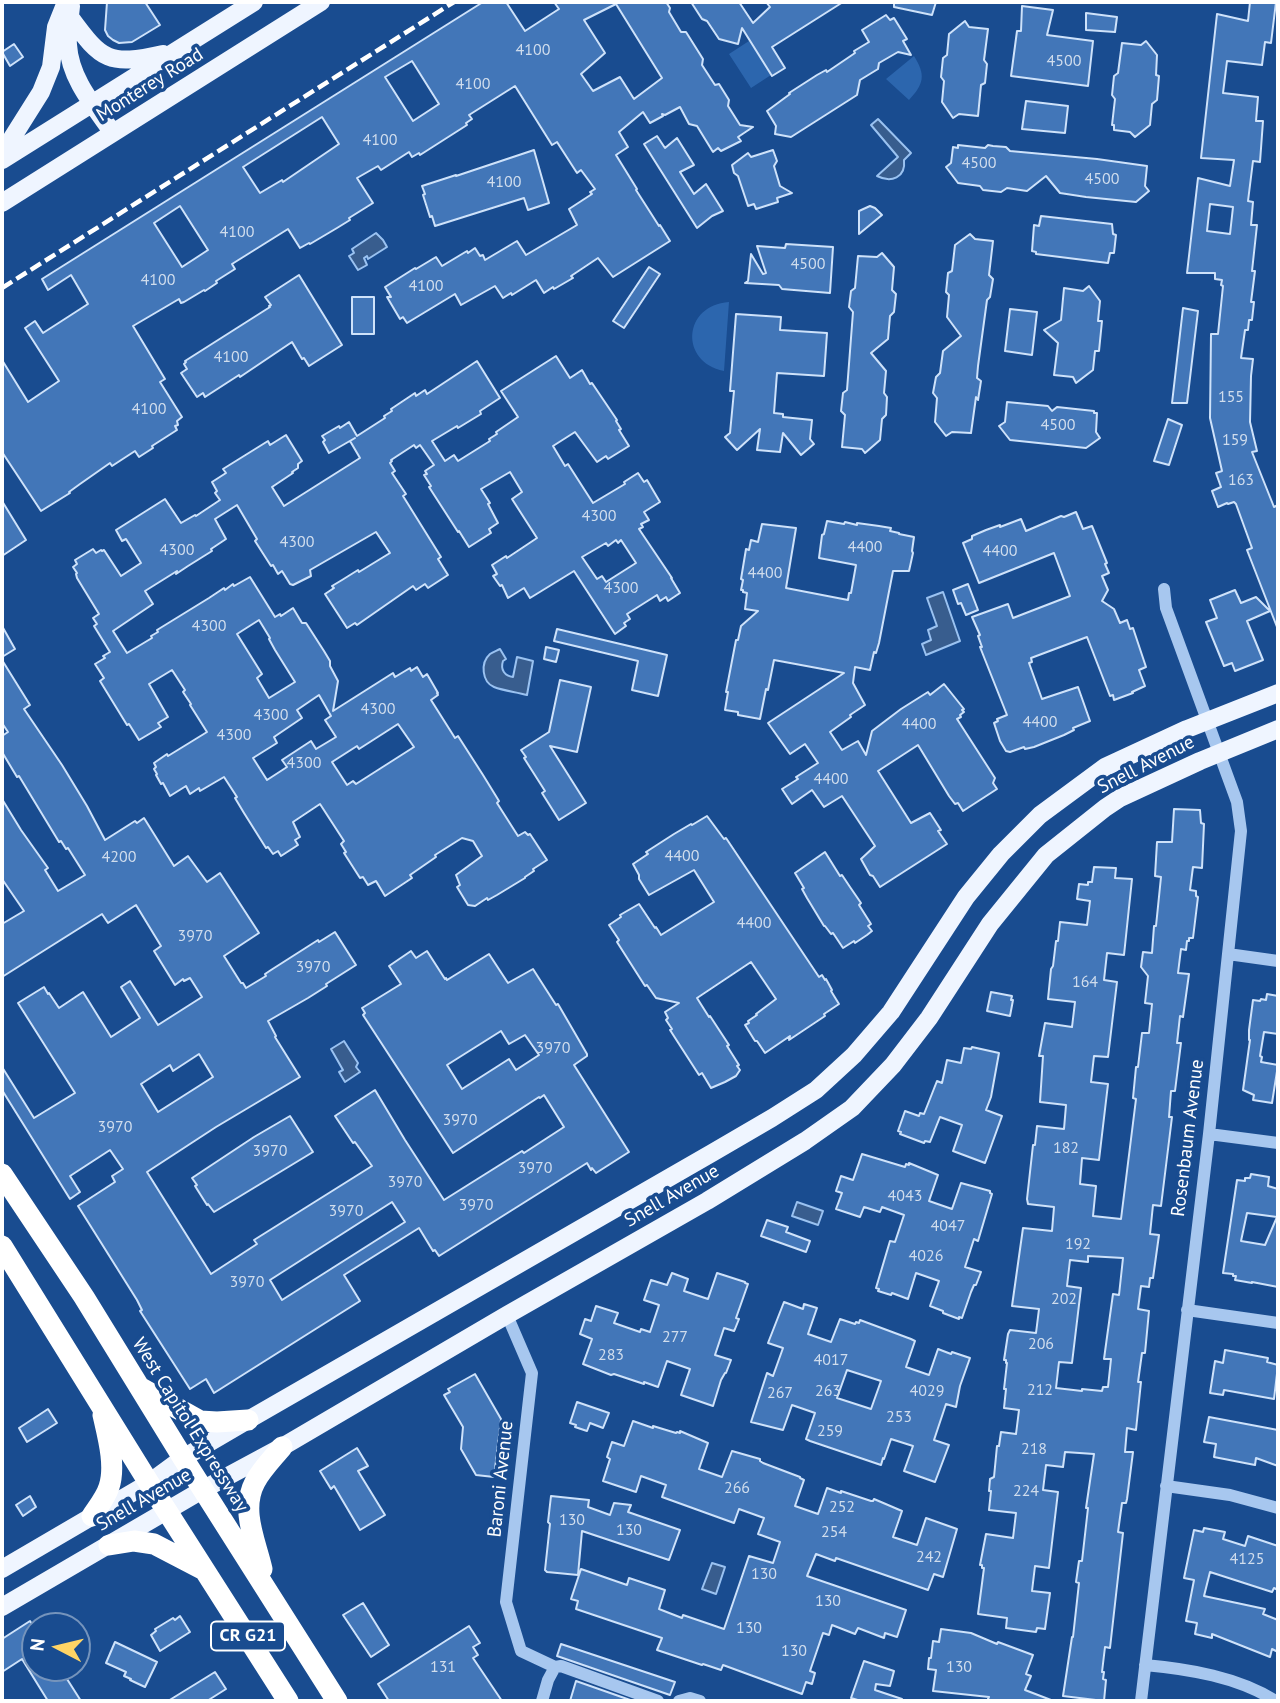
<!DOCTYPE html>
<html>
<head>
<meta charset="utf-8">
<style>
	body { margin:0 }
	#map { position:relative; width:1280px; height:1703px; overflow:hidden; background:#194c90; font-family:"PT Sans",sans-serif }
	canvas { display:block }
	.frame { position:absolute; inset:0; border:4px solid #fff; pointer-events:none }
	.north { position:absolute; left:21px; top:1612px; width:70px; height:70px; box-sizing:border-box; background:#194c90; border:2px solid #7594bc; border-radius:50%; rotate:277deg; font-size:19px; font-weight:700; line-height:28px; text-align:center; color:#fff }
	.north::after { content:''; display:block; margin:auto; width:24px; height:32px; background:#ffd465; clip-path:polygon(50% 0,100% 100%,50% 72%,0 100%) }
</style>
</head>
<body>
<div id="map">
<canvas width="1280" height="1703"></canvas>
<div class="frame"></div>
<div class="north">N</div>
</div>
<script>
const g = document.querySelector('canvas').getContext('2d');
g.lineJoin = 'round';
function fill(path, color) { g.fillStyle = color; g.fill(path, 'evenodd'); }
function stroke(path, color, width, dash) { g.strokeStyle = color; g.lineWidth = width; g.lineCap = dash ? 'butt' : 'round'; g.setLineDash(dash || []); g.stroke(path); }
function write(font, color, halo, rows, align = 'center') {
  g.font = font + ' "PT Sans",sans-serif'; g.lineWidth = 7; g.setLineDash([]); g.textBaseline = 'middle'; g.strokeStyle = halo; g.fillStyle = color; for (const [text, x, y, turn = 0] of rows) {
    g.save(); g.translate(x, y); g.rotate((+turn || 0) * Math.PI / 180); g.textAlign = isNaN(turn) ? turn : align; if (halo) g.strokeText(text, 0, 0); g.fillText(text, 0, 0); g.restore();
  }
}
fill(new Path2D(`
	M749,41L771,75L751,88L729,54Z
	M914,56C926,75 924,84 909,100L886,79Z
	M729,302L724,371C679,362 683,305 729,302Z`), '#2c66ae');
const water = new Path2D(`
	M878,119L911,153L904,160C906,178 891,183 877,176L898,157L871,125Z
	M376,233L383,240L387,247L368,259L367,256L364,258L367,265L358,270L349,256L354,253L352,249Z
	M943,592L960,641L926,655L922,644L931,640L928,630L937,626L927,598Z
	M500,649L506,659L503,661C500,670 505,676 513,677L517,657L533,661L527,695C517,692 504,691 494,687C482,682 480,663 490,654C493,652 496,651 500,649Z
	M344,1041L358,1063L356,1067L360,1072L345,1082L339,1072L343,1070L331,1049Z
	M797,1202L823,1211L818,1225L792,1216Z
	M712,1563L725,1567L716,1594L702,1589Z`);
fill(water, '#385d8e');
stroke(water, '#9ac2f1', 2);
const building = new Path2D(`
	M107,2H145L160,25L132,42L119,43L113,40L108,36L105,30Z
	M483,2H506L525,31L559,9L554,2H666L670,8L669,12L681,32H686L703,59L702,65L715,85L719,84L729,100L728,106L740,125L753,127L738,137L741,141L721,151L718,148L713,152L697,126L689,124L680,107L665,115L662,114L663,116L650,123L643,112L619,132L628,147L616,155L637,189L636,190L652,215L659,226L660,225L670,241L613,277L598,258L571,276L573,278L554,289L553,287L544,293L536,280L512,295L511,293L503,298L495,286L461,305L455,294L407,323L403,317L400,319L387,297H391L385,287L415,268L416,269L436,257L442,266L467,251L468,253L475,248L480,256L483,255L485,260L517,241L526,255L577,225L569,209L592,194L590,192L595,189L581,170L577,173L557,142L552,145L515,86L469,115L472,119L466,123L467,125L420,155L419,153L412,157L409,152L381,170L378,166L357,178L373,203L349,218L350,220L337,228L310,244L309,243L300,248L288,229L232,264L235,269L216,281L217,283L205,291L204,290L184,302L181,303L179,299L133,326L165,379L160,382L182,417L177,421L178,425L175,426L177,430L152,446L153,448L139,457L135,451L112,466L110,463L80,484L69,492L70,493L41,511L2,452V360L28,402L59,381L25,328L35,321L43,333L88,304L71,275L48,290L42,279ZM616,4L662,78L634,99L620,77L593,91L581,74L605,53L584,20ZM412,61L439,104L413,121L385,77ZM322,117L339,144L283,182L282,180L260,193L243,167ZM180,206L208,250L182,267L154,223Z
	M691,2H739L753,23L770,7L766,2H843L772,47L785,68L772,76L742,28L738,44L719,39L707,21L702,19Z
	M894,2H936L932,15L894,7Z
	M1250,2H1276L1271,43L1265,42L1262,65L1227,61L1223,93L1258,97L1256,121H1263L1260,162L1253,161L1248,201L1253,202L1251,225H1257L1252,271H1255L1251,302H1254L1252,320H1249L1248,330H1245L1241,358L1253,359L1251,376L1250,422L1257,451L1252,452L1274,507L1278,505L1277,627L1247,550L1252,548L1236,504L1234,502L1228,504L1227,503L1218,507L1212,491L1221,487L1216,473L1222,471L1210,418L1211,334H1218L1223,286L1221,285L1222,280L1215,279V273H1187L1198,178L1230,186L1234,160L1201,158L1217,14L1248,21ZM1210,204L1233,207L1230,234L1207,231Z
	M1022,6L1053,10L1047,35L1093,41L1088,86L1011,76L1017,31H1021Z
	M1086,13L1117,17L1115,32L1086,30Z
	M886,15L890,20L894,18L907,39L903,41L911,55L898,52L879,63L878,69L860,80L857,95L791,137L775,134L776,126L767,111L790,94L789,93L817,75L826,70L827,72L855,53L854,51L869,42L862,30Z
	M965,21L969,27L988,29L984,60L987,64L985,83L981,85L978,116L959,114L953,118L942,102L944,81L941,77L943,58L947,55L949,34Z
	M1146,41L1157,55L1156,75L1159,76L1157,100L1152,104L1150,125L1135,137L1130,132L1114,130V125H1112L1115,99L1112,95L1114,76L1118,73L1122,43L1141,45Z
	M14,44L23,57L10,66L2,52Z
	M1026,101L1068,106L1065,133L1022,129Z
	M657,136L665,148L677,138L694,165L680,172L694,194L706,184L723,211L712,216L697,228L644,144Z
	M958,145L985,148L988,145L993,146L1006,147L1010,151L1097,159L1147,166L1145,186L1149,191L1136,202L1086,197L1060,193L1046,176L1027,191L1007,188L1001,192L983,190L980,186L958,183L946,167L951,163L953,147L958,148Z
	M534,150L549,203L528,210L524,198L435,226L432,216L430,217L423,195L425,194L422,186L456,175V176Z
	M773,150L777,161L774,166L780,186L792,193L777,198L778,202L756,209L754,204L748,206L738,176L734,173L732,165L748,153L751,157Z
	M870,206L875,208L882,215L859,234V211Z
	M1041,216L1112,224L1113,234L1116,235L1114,253H1110L1108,263L1036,254V252L1032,251L1034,225L1039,226Z
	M970,234L975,239L993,241L989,275L993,279L990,297L987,300L978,366L977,378L981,381L978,400L976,397L971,433L952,432L946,436L935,422L937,398L933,393L936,377L940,373L943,351L961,336L947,317L949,295L946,292L948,273L952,271L955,245Z
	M786,244L833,247L830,293L782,289L779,285L745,283L748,281L751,254L763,274L766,273L757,246L785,248Z
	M882,253L894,267L892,290L896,294L894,312L890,316L888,339L871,353L886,371L884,393L887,397L886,415L882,419L880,440L865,453L862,449L842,447L845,415L841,411L843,393L847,390L853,312L849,307L851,291L855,288L858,256L877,257Z
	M649,267L660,274L624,328L613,321Z
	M299,275L342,345L309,366L304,358L302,359L292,342L240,377L239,375L205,397L203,393L197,397L181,373L187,369L184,364L186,362L185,361L270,307L269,306L271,305L265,297Z
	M1089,286L1100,301L1098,321H1102L1099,351H1095L1093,370L1076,383L1073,377L1054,375L1058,343L1044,330L1061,320L1064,288L1083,291Z
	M352,297H374V334H352Z
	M1183,308L1198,311L1187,403H1172Z
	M1010,309L1037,312L1032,355L1005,351Z
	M736,314L781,317L780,330L827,333L824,376L777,373L774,413L783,414V417L812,420L810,439L814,444L801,455L783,433L780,452L757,450L760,429L737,450L725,437L730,433L734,391H730Z
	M556,356L570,378L582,370L590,384L592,383L617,420L616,421L621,429L619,430L629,446L608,459L606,456L597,462L575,432L553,446L565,466L568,464L593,503L625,484L624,482L638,473L644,482L647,480L660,502L644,512L649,520L641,524L643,527L639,529L672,578H671L680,593L668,601L666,597L660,601L657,595L627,614L630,619L624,623L626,626L615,634L574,571L530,598L524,588L508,598L502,585L500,586L493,576L497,574L492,565L506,556L507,558L537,538L512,499L522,492L510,472L481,489L490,503L488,504L498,523L489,529L491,533L469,547L459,531L458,532L429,487L431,486L424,475L427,474L425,471L434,465L420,445L416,448L414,445L391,460L392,461L390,463L395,471L392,473L406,494L403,496L441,557L438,559L448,575L428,588L425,584L416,590L413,586L357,625L355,623L347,628L325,594L334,588L332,586L342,580L358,570L359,572L390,553L376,532L310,570L311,576L293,585L290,584L282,571L278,574L273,565L271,566L255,541L257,539L237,505L215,519L226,539L211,549L212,551L188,566L176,574L177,571L145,591L153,604L113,631L127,653L152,638L151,636L158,632L157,630L209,598L224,588L225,590L233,584L234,586L250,577L275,617L280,614L281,616L293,608L302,623H306L324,651L330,661V666L338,681L333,711L393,673L395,677L410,668L411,671L417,667L423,677L427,674L438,693H437L438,695L431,700L455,738L458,736L483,775L499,801L497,803L518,836L525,832L528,835L530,834L547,860L533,869L534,871L525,877V878L497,895L488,900L487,898L475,906L468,905L457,887L460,885L456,875L482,856L473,841L462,838L435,855L436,857L410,875L412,878L385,896L376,881L368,885L363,877L360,878L344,853L346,852L341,844L344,841L320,804L293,822L300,837L295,840L298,845L281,856L278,851L273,854L268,847L266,848L244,813L235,798L237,797L224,777L200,791L199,788L190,794L186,786L170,796L163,783L161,784L156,775L157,774L154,769L156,767L154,763L167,754L168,756L207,732L190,705L191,704L183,692L185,690L172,670L149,684L168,717L158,723L161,727L139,740L129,724L127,725L100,681L104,678L95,664L105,658L103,656L110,652L94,626L97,624L93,618L99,614L77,578L76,574L77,573L73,567L77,564L75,560L93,549L96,553L101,550L102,551L104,550L121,576L141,563L126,539L122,541L116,530L165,499L181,523L195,515L196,516L220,500L215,493L217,491L212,482L226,473L223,469L268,441L270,445L286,435L302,461L298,464V468L292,472L293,473L272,487L284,506L360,458L350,441L355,438L329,453L323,442L325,440L322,436L339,426L340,428L349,422L357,436L385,418L384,416L392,411L391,409L415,393L416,396L425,390L427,394L477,361L500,398L480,411L481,414L458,428L457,426L432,441L445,461L454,455L458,461L490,441L489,439L497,434L496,432L518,417L501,391ZM616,540L618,543L621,540L636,563L606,582L602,576L597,579L582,557L606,543L608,546ZM259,620L270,638L269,639L275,650L295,682L269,698L257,678L262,674L237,634ZM319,695L331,716L325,720L336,737L316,749L311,741L282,760L287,767L267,780L253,758L277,743L274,737L302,718L297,710ZM398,724L414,747L356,784L353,781L347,785L332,762L357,746L359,749Z
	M1007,402L1048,406L1052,411L1057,407L1094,411V413H1097L1096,432L1100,438L1086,448L1010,440L999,426L1005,422Z
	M1168,419L1182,425L1169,465L1154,461Z
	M2,501L26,540L2,556Z
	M1076,512L1083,529L1092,526L1107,563L1105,564L1109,573L1102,576L1108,590L1102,601L1114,609L1120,623L1127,620L1130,629L1133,628L1146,667L1139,670L1145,686L1132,692L1133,693L1114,700L1113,695L1110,696L1087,637L1031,658L1032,662L1029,663L1042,699L1078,687L1090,721L1073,728L1074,730L1064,735L1034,747L1025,749L1024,747L1010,752L1006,751L1000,741L994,723L998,721L997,719L1007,715L980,647H982L978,636L980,635L972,617L1008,604L1013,618L1070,596L1054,553L979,583L963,543L972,539V536L986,530L1000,525V527L1021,519L1026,531L1061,516L1064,517Z
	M827,521L844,524L845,522L857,525V523L879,526L891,528L890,531L899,533V534L914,537L912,551L913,553L909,571H893L879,643L876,653L874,652L870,670L855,667L853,683L865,705L850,715L851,717L830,732L842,750L858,741L866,755L872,731L901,709L928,692L930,695L944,684L964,709L962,710L964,712L960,715L961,717L957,719L995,778L993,783L997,789L963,811L958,803L955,804L949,796L918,745L878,771L911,823L930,813L941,830L938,831L947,844L880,887L873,876L870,875L861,859L875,846L842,796L824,807L812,790L792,804L782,789L798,779L796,777L818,763L805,744L790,754L768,723L844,673L774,660L768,690L766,689L760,719L738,715V712L725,710L728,692H726L736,640H738L741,626L758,611L745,609L747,593L743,592V590H741L743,580L741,579L746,549L749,550L751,540L758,542L762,524L796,528L786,588L848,600L849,593H851L856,565L819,558L822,535L824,534Z
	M968,584L978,610L966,615L961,603L958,604L953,590Z
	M1235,590L1241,603L1256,597L1270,611L1247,621L1263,660L1235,671L1232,663L1224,666L1206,622L1217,618L1210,600Z
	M2,626L15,649L2,657Z
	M557,629L667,655L658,696L632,690L638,661L554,641Z
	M546,647L559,650L556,662L544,659Z
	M2,660L30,705L24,709L62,765L87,806L105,840L135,821L137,823L144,818L174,866L188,856L207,882L220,873L259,933L224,956L241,983H243L246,988L266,976L265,974L271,970L318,940L319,942L335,932L356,965L326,984L327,986L308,998L268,1021L276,1036L275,1037L300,1077L216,1127L147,1172L211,1274L257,1244L254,1240L372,1166L355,1142L353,1143L335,1116L375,1090L405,1140L444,1200L522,1151L524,1153L564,1127L544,1095L540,1098L539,1097L453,1153L363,1015L365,1013L362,1008L401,984L389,966L411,951L416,958L427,951L445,979L446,978L447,980L489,954L508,983L533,969L556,1005L558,1004L587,1054V1056L574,1065L629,1152L596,1173L592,1168L591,1170L587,1163L439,1256L435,1250L433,1251L419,1228L344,1275L360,1301L214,1393L206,1379L190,1389L140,1311L142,1310L137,1300L78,1206L115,1182L112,1176L123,1169L110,1150L70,1176L80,1192L70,1199L2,1090V1067L34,1118L75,1093L18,1003L44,987L48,994L49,993L59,1008L83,992L111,1037L140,1018L121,987L130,981L158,1025L202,997L190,978L184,981L183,979L175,985L154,951L161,946L136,905L108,923L102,914L2,977V924L24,911L2,879V799L21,830L43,861L48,868L45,870L58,891L85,875L68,848L66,849L61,841L59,842L19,776L17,777L2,752V736L8,732L2,723ZM501,1031L509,1044L525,1035L539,1055L516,1070L509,1059L462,1089L447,1065ZM199,1054L213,1077L158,1112L141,1084L170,1065L173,1071ZM392,1202L405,1222L282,1300L270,1280Z
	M560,680L591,687L577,752L550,746L586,803L559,820L542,793L545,791L524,758L526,757L521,750L549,732Z
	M1174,809L1200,810L1201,823L1204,824L1202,868L1193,867L1190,890L1196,891V896L1198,897L1193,938H1189V941H1187L1186,950L1181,949L1178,973L1189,974L1183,1017L1180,1016L1177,1043H1181L1175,1091H1171L1169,1117H1172L1161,1206L1153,1205L1150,1234L1159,1235L1153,1278H1150L1149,1287L1141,1286L1138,1309L1149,1311L1145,1353H1142L1138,1382H1141L1136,1430L1127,1428L1125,1452H1133L1127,1499L1126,1503H1122L1118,1532L1123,1533L1110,1648L1105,1647L1102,1672H1104L1103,1679L1106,1680L1104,1701L1063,1696L1072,1637H1073L1079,1583L1076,1582L1079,1561H1082L1088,1508H1086L1094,1454L1065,1452L1063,1467L1046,1465L1043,1490L1058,1492L1049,1568L1035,1566L1032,1591L1050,1593L1045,1629L1037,1628L1036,1632L1006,1628L1007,1618L978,1614L984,1568H982V1565H980L986,1534L1013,1538L1016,1513L989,1510L991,1491H989L990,1479L994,1477L997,1446H999L1001,1432L1016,1434L1019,1410L1004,1408L1006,1389H1004L1007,1363H1006V1360H1004L1008,1334L1010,1330L1036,1333L1039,1309L1012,1306L1023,1228L1052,1231L1054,1207L1028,1204L1027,1199L1033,1145H1035L1037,1126L1064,1129L1066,1105L1040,1102L1043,1056H1039L1045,1023L1072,1027L1075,1002L1048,999L1051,969L1053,966L1056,941H1058L1060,922L1087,925L1090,901L1077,899L1079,884L1088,885V882H1092L1094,867L1116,868L1115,878L1132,879L1124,955L1107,953L1104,980L1117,982L1108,1057L1094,1056L1091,1082L1108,1084L1099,1160L1082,1158L1080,1184L1096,1186L1093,1216L1121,1219L1136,1099L1133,1098L1136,1067H1138L1142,1033H1149L1152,1004L1145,1003L1148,976L1141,967L1143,952L1152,953L1154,926H1156L1161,877L1155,876L1157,842H1172ZM1088,1256L1123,1258L1119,1295L1113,1294L1107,1337L1104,1359H1111L1108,1387H1103L1102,1391L1082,1389V1391L1056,1388L1059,1362L1072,1363L1081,1288L1067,1286L1070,1260L1088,1262Z
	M707,816L724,839L726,838L819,977L822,975L825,980L826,979L832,990L831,991L839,1004L824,1014L825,1016L789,1040L790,1036L765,1053L757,1041H755L745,1025L749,1023L748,1021L757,1015L756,1014L776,999L751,962L697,998L709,1017L710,1016L729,1045L727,1046L739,1065L737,1066L740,1070L736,1076L725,1082L711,1088L702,1073L699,1075L670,1030L672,1029L666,1020L668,1018L665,1012L679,1003L656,998L647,985L645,986L617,942L619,940L609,925L621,917L620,915L639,904L655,928L656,927L661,935L714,902L694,870L649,895L639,879V875L633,864L648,854L646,852L674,834L691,824L692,825Z
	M825,852L840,876L842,875L850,887L861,903L859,905L871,924L868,926L872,931L867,935L855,943L854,941L843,948L833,933L831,934L825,926H824L807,898L802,889L804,888L795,873Z
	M991,992L1012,996L1011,1000H1013L1010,1016L987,1011Z
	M1267,994L1278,996V1034L1264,1032L1260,1056L1262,1057L1261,1062L1278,1065L1272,1103L1253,1100L1254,1095L1243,1090L1250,1040H1249V1030L1253,1000L1260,1001L1261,999L1266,1000Z
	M972,1047L999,1053L991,1097L986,1110L1002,1116L985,1163L953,1151L962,1125L940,1117L930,1142L925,1141L924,1143L900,1134L901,1132L898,1131L905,1111L919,1116L920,1113L924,1114L937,1081L942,1083L947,1060L961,1063L964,1048L971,1049Z
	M290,1116L313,1152L214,1212L208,1204L207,1205L195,1186L197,1185L192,1178L254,1137Z
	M862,1154L905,1167L906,1164L909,1165V1163L938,1175L929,1201L952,1209L961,1183L990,1191V1193L992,1194L978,1241L974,1239L965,1267L981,1272L976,1285H974L971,1292L962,1318L959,1317V1319L943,1313V1311L930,1306L939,1281L916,1273L908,1299L892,1293L891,1295L878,1291L879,1289L876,1288L890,1241L895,1242L904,1215L882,1207L880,1212L864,1207L860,1217L836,1209L842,1193L836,1191L841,1176L853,1180Z
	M1251,1174L1269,1177L1268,1186L1278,1189V1287L1252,1282V1283L1235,1280L1236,1276H1233V1274L1223,1273L1237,1180L1245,1181V1178H1250ZM1247,1213L1277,1217L1265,1245L1241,1241Z
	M767,1220L788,1227L786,1232L810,1241L806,1252L761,1236Z
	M672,1273L688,1279L684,1291L708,1299L717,1273L745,1282V1283L748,1284L736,1318L739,1319L735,1329L734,1331L724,1328L715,1355L731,1360L726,1373H725L721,1380L713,1406L681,1395L690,1369L667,1361L658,1387L644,1382V1384L614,1374L611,1375L583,1364L592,1339L580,1334L585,1319L591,1321L596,1306L618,1313L614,1323L640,1332L641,1329L650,1332L659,1305L644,1300L651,1280L667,1285Z
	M784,1302L803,1309L804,1304L817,1308L808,1334L831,1342L840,1319L855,1324L856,1322L859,1323L860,1320L911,1339L915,1341L906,1367L929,1375L938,1349L951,1354L952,1352L970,1358L960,1386L956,1407L946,1404L934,1440L949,1445L935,1482L904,1471L913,1446L891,1439L884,1459L883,1458L881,1465L810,1441L806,1439L815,1413L792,1405L783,1430L751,1422L767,1373L773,1376L783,1348L768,1343ZM847,1370L881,1381L871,1409L837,1398Z
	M1225,1350L1268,1358L1267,1362L1278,1365L1274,1399L1224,1390L1223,1395L1210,1393L1215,1361L1223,1363Z
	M475,1374L501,1419L494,1477L476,1475L461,1449L463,1427L444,1395L450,1392L448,1389Z
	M577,1402L609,1413L603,1428L590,1423L587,1431L575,1427L576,1425L570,1423Z
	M48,1409L57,1423L27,1442L19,1428Z
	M1209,1417L1278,1430V1466L1256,1458L1255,1465L1214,1457L1216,1444L1204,1442Z
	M633,1421L653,1428V1426L676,1433L677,1432L680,1433V1431L708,1443L699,1469L722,1477L732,1451L760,1459V1461L763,1463L800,1477V1478L804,1480L795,1506L818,1514L827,1488L841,1493V1491L871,1501H873L874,1499L902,1511L893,1537L917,1545L926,1518L957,1529L943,1577L934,1574L928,1590L836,1558L835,1561L816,1554L807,1576L906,1610L897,1637L885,1633L884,1638L858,1628L855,1634L832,1625L829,1635L823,1633L810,1671L815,1673L812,1684L806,1682L802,1694L723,1665L721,1670L703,1664L702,1665L657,1650L662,1638L576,1609L578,1601L571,1599L581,1569L627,1585L629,1578L665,1590L659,1609L682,1618L683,1615L724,1629L749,1556L773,1563L780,1542L758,1534L764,1518L739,1509L734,1523L662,1497L666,1485L641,1476L636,1492L603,1481L610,1459L607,1457L612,1442L624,1446Z
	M357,1448L368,1466L358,1471L385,1515L360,1530L334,1486L331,1489L320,1471Z
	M30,1496L36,1507L23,1516L16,1505Z
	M551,1496L589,1500L588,1507L610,1515L614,1503L631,1505L628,1512L680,1530L669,1560L582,1531L578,1575L547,1572L545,1570L550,1524L548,1522Z
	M1204,1528L1225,1532L1223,1539L1245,1546L1248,1536L1278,1546V1590L1274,1588L1272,1592L1210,1572L1204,1596L1265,1609L1263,1614L1278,1620V1652L1272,1649L1270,1657L1212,1634V1638L1195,1634L1197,1623L1186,1621L1194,1580L1184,1578L1194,1530L1203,1532Z
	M363,1603L389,1645L371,1657L343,1615Z
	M180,1616L190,1632L160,1651L151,1635L156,1631L155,1629L173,1618L175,1620Z
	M30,1621L35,1629V1668H60L81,1701H48L22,1659L2,1672V1639Z
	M469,1626L480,1643L473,1647L478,1655L473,1658L502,1701H389L378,1684Z
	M941,1629L971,1633L997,1644L998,1642L1033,1655L1026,1674L1031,1676L1025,1690L1051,1700V1701H987L989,1697L933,1691L936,1670L928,1669L929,1658H931L933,1641L939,1642Z
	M115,1642L157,1662L145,1687L130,1680L131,1679L124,1676L126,1672L106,1663Z
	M561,1644L675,1682L670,1695L557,1656Z
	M864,1661L894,1671L890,1686L876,1684L875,1690L902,1699L901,1701H861L851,1698Z
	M215,1672L226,1689L207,1701H168Z
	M576,1681L633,1701H570Z`);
fill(building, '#4276b8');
stroke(building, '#cee2fa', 2);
stroke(new Path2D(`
	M1228,954L1278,961
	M1209,1134L1278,1143
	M1187,1310L1278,1323
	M507,1315L532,1373L506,1602L521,1651L555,1667L561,1666L658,1701
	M1166,1486L1230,1495L1278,1508
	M1145,1665C1189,1669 1238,1677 1276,1701
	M542,1701L548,1680L555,1667
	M679,1701L690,1698L700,1701
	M1141,1701L1209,1134L1241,831L1237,802L1166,608L1164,589`), '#a7c7ef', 12);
stroke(new Path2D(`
	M71,6C70,18 67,32 68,45C70,79 94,106 113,133
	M70,17C102,61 109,66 163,54
	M2,154L41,92L51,67L56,27L66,2
	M2,160L254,2
	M2,203L321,2
	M2,1569L149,1483L183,1458L248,1420L712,1153L772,1118L816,1090L854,1055L891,1012L966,897L1001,854L1040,815L1105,767L1187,729L1278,693
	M2,1607L204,1489L282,1447L507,1315L707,1201L805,1141L852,1108L893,1065L929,1018L990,924L1046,855L1105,808L1120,798L1200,761L1278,729`), '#eff5ff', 18);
stroke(new Path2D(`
	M2,1174L84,1297L183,1458L337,1701
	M2,1246L149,1483L288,1701
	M141,1388L200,1421L217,1422L248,1420
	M92,1516C98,1507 106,1497 109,1487C116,1466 108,1437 103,1415
	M109,1545L134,1541L154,1544L202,1569
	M262,1569C256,1542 240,1510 255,1482C261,1470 273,1458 282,1447`), '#fff', 21);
stroke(new Path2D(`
	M2,288L454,2`), '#fff', 4.5, [12, 5]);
write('16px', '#d0dded', null, [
	["4100",533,50],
	["4500",1064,61],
	["4100",473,84],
	["4100",380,140],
	["4500",979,163],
	["4500",1102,179],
	["4100",504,182],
	["4100",237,232],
	["4500",808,264],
	["4100",158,280],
	["4100",426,286],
	["4100",231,357],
	["155",1231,397],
	["4100",149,409],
	["4500",1058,425],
	["159",1235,440],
	["163",1241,480],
	["4300",599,516],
	["4300",297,542],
	["4400",865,547],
	["4300",177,550],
	["4400",1000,551],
	["4400",765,573],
	["4300",621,588],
	["4300",209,626],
	["4300",378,709],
	["4300",271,715],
	["4400",1040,722],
	["4400",919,724],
	["4300",234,735],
	["4300",304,763],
	["4400",831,779],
	["4400",682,856],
	["4200",119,857],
	["4400",754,923],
	["3970",195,936],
	["3970",313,967],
	["164",1085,982],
	["3970",553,1048],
	["3970",460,1120],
	["3970",115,1127],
	["182",1066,1148],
	["3970",270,1151],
	["3970",535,1168],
	["3970",405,1182],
	["4043",905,1196],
	["3970",476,1205],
	["3970",346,1211],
	["4047",948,1226],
	["192",1078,1244],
	["4026",926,1256],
	["3970",247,1282],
	["202",1064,1299],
	["277",675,1337],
	["206",1041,1344],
	["283",611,1355],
	["4017",831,1360],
	["212",1040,1390],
	["263",828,1391],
	["4029",927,1391],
	["267",780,1393],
	["253",899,1417],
	["259",830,1431],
	["218",1034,1449],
	["266",737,1488],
	["224",1026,1491],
	["252",842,1507],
	["130",572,1520],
	["130",629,1530],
	["254",834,1532],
	["242",929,1557],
	["4125",1247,1559],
	["130",764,1574],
	["130",828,1601],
	["130",749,1628],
	["130",794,1651],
	["131",443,1667],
	["130",959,1667]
]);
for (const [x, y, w] of [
	[248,1636,74]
]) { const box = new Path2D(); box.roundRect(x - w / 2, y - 14.5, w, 29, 5); g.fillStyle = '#194c90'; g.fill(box); stroke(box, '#fff', 2); }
write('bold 18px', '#fff', null, [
	["CR G21",248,1636]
]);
write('19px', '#fff', '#194c90', [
	["Monterey Road",150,85,-32],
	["Snell Avenue",1146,765,-27],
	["Rosenbaum Avenue",1188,1138,-83],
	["Snell Avenue",672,1196,-30],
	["West Capitol Expressway",190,1425,58],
	["Baroni Avenue",501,1479,-84],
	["Snell Avenue",144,1500,-30]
]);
</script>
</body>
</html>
